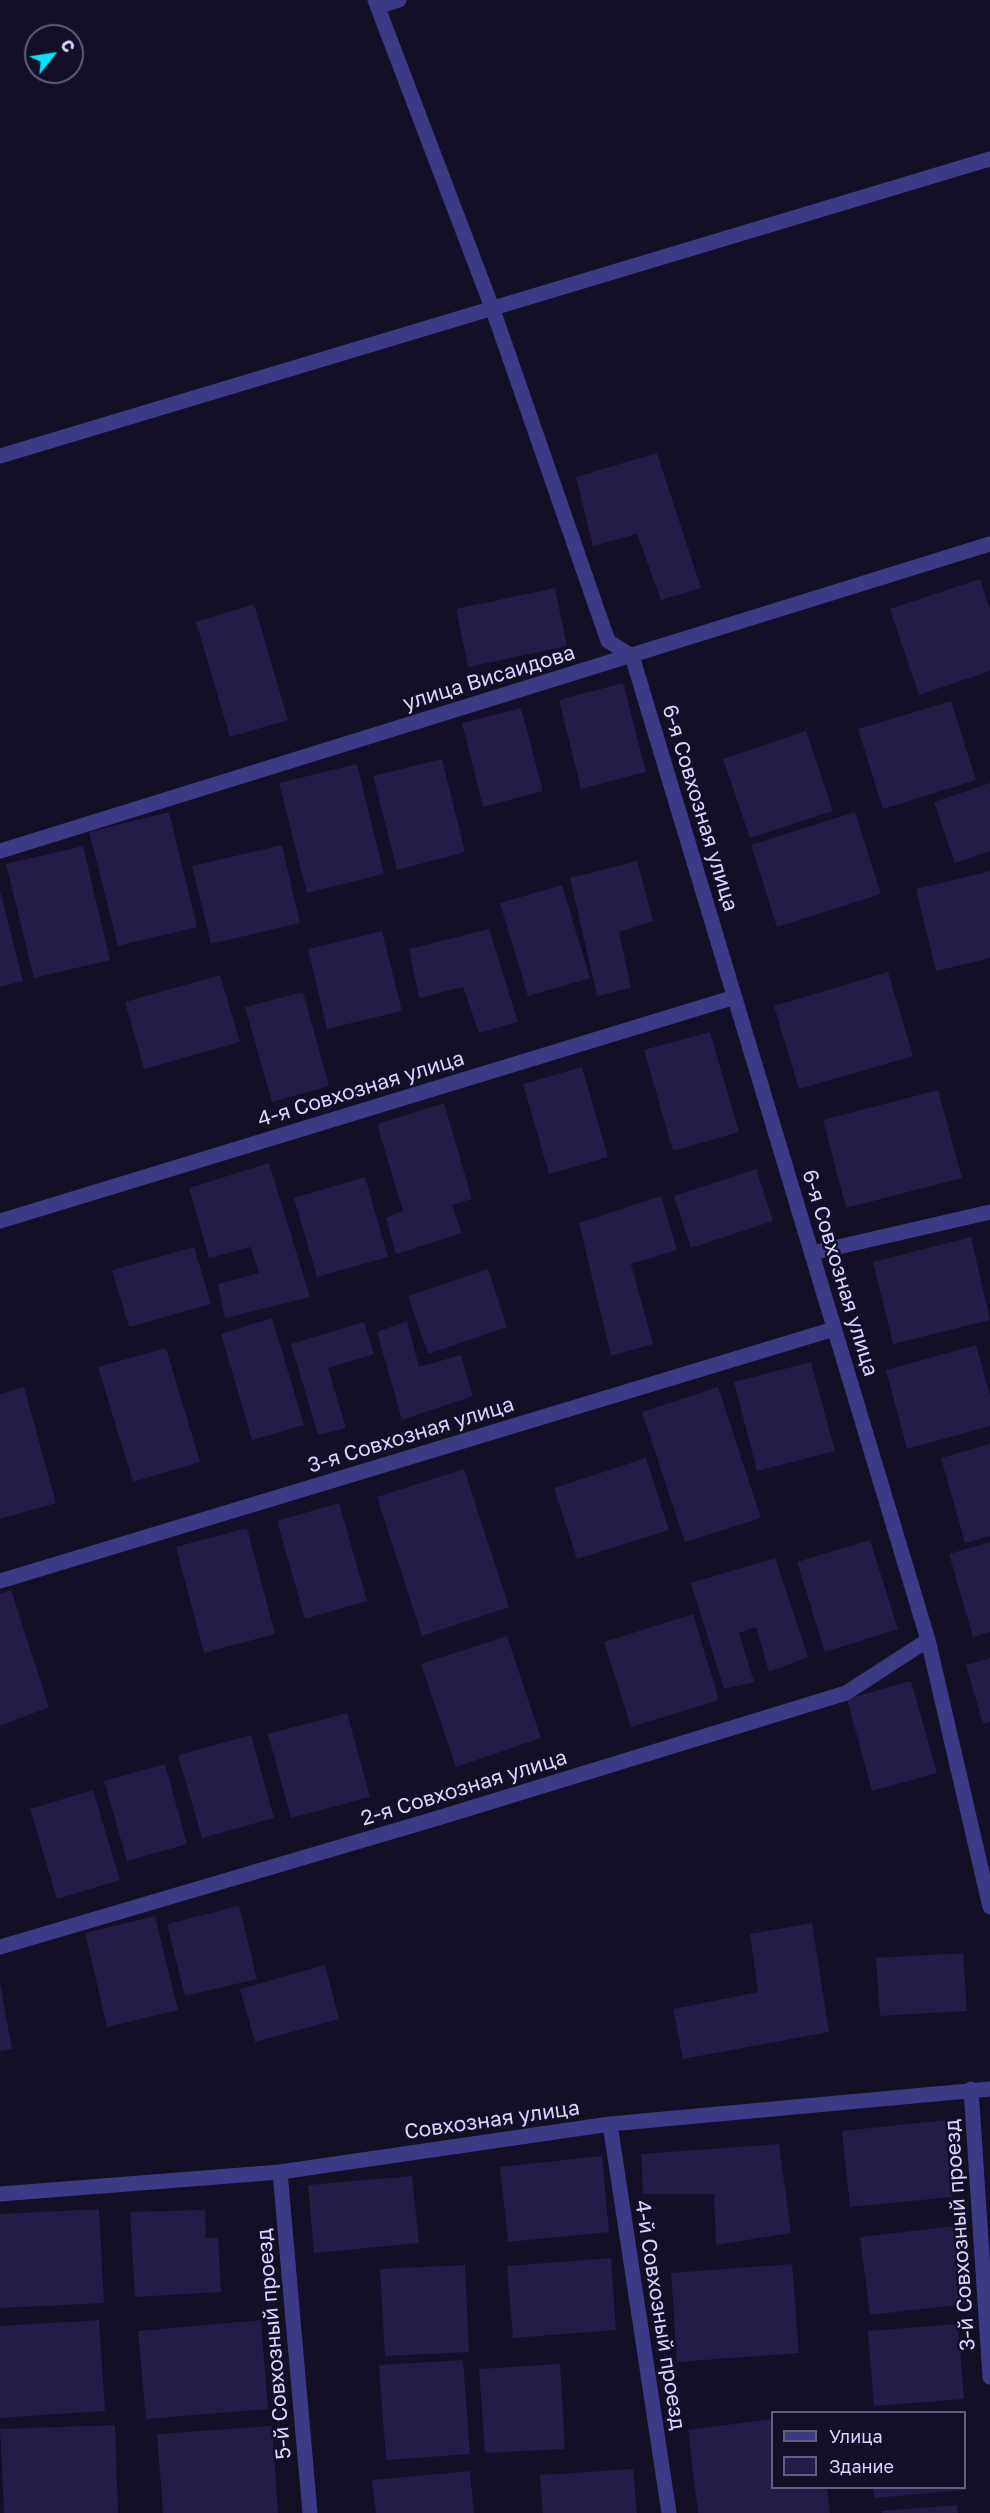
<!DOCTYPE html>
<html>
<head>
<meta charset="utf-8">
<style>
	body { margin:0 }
	#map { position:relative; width:990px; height:2513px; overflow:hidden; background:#130f26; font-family:"Golos Text",sans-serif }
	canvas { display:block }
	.legend { position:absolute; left:771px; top:2411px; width:195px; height:78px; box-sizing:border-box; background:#130f26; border:2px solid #625e7d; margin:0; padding:8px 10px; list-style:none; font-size:18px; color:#d9d4ff }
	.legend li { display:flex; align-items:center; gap:12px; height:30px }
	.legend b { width:30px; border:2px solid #625e7d }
	.north { position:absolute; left:24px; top:24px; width:60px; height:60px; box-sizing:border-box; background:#130f26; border:2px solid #625e7d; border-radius:50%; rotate:60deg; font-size:16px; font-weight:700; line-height:24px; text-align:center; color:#d9d4ff }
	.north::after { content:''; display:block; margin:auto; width:21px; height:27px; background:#00e5ff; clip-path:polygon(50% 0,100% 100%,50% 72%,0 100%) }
</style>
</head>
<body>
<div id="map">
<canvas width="990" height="2513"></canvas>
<ul class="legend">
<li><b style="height:8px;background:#3d3a85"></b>Улица</li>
<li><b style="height:16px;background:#241b47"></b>Здание</li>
</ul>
<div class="north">С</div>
</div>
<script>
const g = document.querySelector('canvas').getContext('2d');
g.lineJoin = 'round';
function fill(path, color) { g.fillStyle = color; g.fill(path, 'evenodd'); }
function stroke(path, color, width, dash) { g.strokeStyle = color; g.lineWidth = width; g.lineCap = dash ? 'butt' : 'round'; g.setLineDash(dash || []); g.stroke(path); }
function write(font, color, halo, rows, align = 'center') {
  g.font = font + ' "Golos Text",sans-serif'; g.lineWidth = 5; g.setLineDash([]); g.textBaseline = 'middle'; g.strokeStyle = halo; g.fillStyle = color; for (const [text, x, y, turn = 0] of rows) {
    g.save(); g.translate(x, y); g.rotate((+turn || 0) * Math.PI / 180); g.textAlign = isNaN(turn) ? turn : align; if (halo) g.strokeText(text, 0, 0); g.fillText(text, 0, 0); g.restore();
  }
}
fill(new Path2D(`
	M657,453L701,588L661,600L637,534L593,546L576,477Z
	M980,579L990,608V671L919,695L890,609Z
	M555,588L567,646L468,667L456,609Z
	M254,604L288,720L230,737L196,622Z
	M623,683L646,772L581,789L559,700Z
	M951,701L976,780L883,809L858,729Z
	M521,708L543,791L483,807L462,723Z
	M806,731L833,811L750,838L723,759Z
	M442,759L465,852L397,870L373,776Z
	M357,764L384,874L307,893L279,783Z
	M990,783V851L955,863L934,802Z
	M169,812L197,927L118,946L89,832Z
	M855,812L881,894L777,927L751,845Z
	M282,845L300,923L211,944L192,866Z
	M83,846L110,960L34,978L6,864Z
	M637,861L653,921L619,932L631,988L597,996L570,878Z
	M990,871V958L936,971L916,889Z
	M562,885L590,978L528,996L500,903Z
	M0,891L23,981L0,987Z
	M489,929L518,1022L479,1033L463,987L419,998L409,949Z
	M382,931L402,1011L327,1029L308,949Z
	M888,972L913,1056L799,1089L774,1006Z
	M220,975L240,1042L144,1069L125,1002Z
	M303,992L329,1086L272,1102L245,1007Z
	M710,1032L739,1132L673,1151L644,1050Z
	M582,1067L608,1157L549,1174L523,1084Z
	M938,1090L962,1178L846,1208L823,1120Z
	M444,1103L472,1199L452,1205L462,1233L396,1254L386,1218L403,1211L377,1124Z
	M269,1163L310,1297L225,1318L218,1284L259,1273L251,1247L209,1258L189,1188Z
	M756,1169L773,1221L691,1248L674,1196Z
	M365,1177L388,1257L317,1277L294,1198Z
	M661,1196L677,1250L631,1264L653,1344L611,1356L579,1223Z
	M971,1237L990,1320L893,1344L873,1262Z
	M194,1247L211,1304L129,1327L112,1270Z
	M488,1269L507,1327L428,1354L408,1296Z
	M272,1318L304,1425L252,1440L221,1334Z
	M407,1321L419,1367L461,1355L473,1396L402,1420L377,1332Z
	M364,1322L374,1354L328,1368L346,1428L318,1435L291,1344Z
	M976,1345L990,1395V1426L907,1449L886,1370Z
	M166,1348L200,1462L133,1482L98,1367Z
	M811,1362L835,1451L757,1471L734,1382Z
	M24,1387L56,1503L0,1519V1394Z
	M718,1387L761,1518L685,1542L642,1412Z
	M990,1444V1536L965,1543L941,1458Z
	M646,1458L669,1530L577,1559L554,1488Z
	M464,1469L509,1607L422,1636L377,1497Z
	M339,1503L367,1601L305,1619L277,1521Z
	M247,1528L275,1634L204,1653L176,1547Z
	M870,1540L898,1629L825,1652L797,1562Z
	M990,1542V1632L973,1637L949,1554Z
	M775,1558L808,1657L769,1672L756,1627L739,1633L754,1682L724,1689L691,1583Z
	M11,1590L49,1707L0,1726V1594Z
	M693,1614L719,1700L631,1727L604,1642Z
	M507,1636L541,1738L456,1767L421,1664Z
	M990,1658V1722L983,1724L966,1665Z
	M911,1681L937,1773L872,1791L847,1699Z
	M347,1713L370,1797L291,1818L268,1734Z
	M251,1735L274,1818L202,1838L178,1755Z
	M165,1764L187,1844L127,1861L104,1781Z
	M93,1790L120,1880L57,1899L30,1809Z
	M239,1906L257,1979L185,1996L167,1924Z
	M155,1916L178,2010L107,2027L85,1933Z
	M812,1923L829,2032L683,2059L673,2009L758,1992L750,1934Z
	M963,1953L967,2011L880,2016L876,1958Z
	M325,1965L339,2019L255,2042L240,1989Z
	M0,1983L12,2049L0,2051Z
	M945,2120L952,2197L850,2207L842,2131Z
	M779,2144L791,2233L716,2245L714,2194H643L641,2154Z
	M602,2156L609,2232L508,2242L500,2167Z
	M412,2176L419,2243L314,2253L308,2185Z
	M99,2209L104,2303L0,2308V2214Z
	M205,2210L206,2238H218L221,2292L135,2297L130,2212Z
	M956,2226L966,2304L870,2315L860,2237Z
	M611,2258L616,2330L513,2338L507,2266Z
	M792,2264L799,2353L677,2362L671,2273Z
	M465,2265L469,2352L385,2356L380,2269Z
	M99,2320L105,2411L0,2418V2326Z
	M261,2320L268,2409L146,2419L138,2331Z
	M958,2324L964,2399L874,2406L868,2331Z
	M463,2360L470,2454L386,2460L379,2365Z
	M560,2364L565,2449L485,2453L479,2369Z
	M772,2419V2488H827L830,2513H698L688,2430Z
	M115,2425L118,2513H4L0,2429Z
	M272,2426L278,2513H163L157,2434Z
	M633,2469L637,2513H543L540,2475Z
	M470,2471L474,2513H376L372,2480Z
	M873,2488H965V2490L874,2498Z
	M957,2505L958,2513H882V2511Z`), '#241b47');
stroke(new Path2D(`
	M375,0L493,310L608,641L632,656L928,1640L990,1907
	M378,7L399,0
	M0,456L990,159
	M0,851L990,544
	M0,1221L735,997
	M812,1253L990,1212
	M0,1581L834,1329
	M0,1947L438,1818L846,1693L928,1640
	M971,2089L990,2377
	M610,2124L669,2513
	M280,2172L310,2513
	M0,2194L280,2172L610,2124L990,2089`), '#3d3a85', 15);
write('21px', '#d9d4ff', '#130f26', [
	["улица Висаидова",489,678,-17],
	["6-я Совхозная улица",700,808,73],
	["4-я Совхозная улица",361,1089,-17],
	["6-я Совхозная улица",840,1273,73],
	["3-я Совхозная улица",411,1435,-17],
	["2-я Совхозная улица",464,1788,-17],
	["Совхозная улица",492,2120,-8],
	["3-й Совхозный проезд",960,2235,-94],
	["4-й Совхозный проезд",660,2315,81],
	["5-й Совхозный проезд",274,2344,-95]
]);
</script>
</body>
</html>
